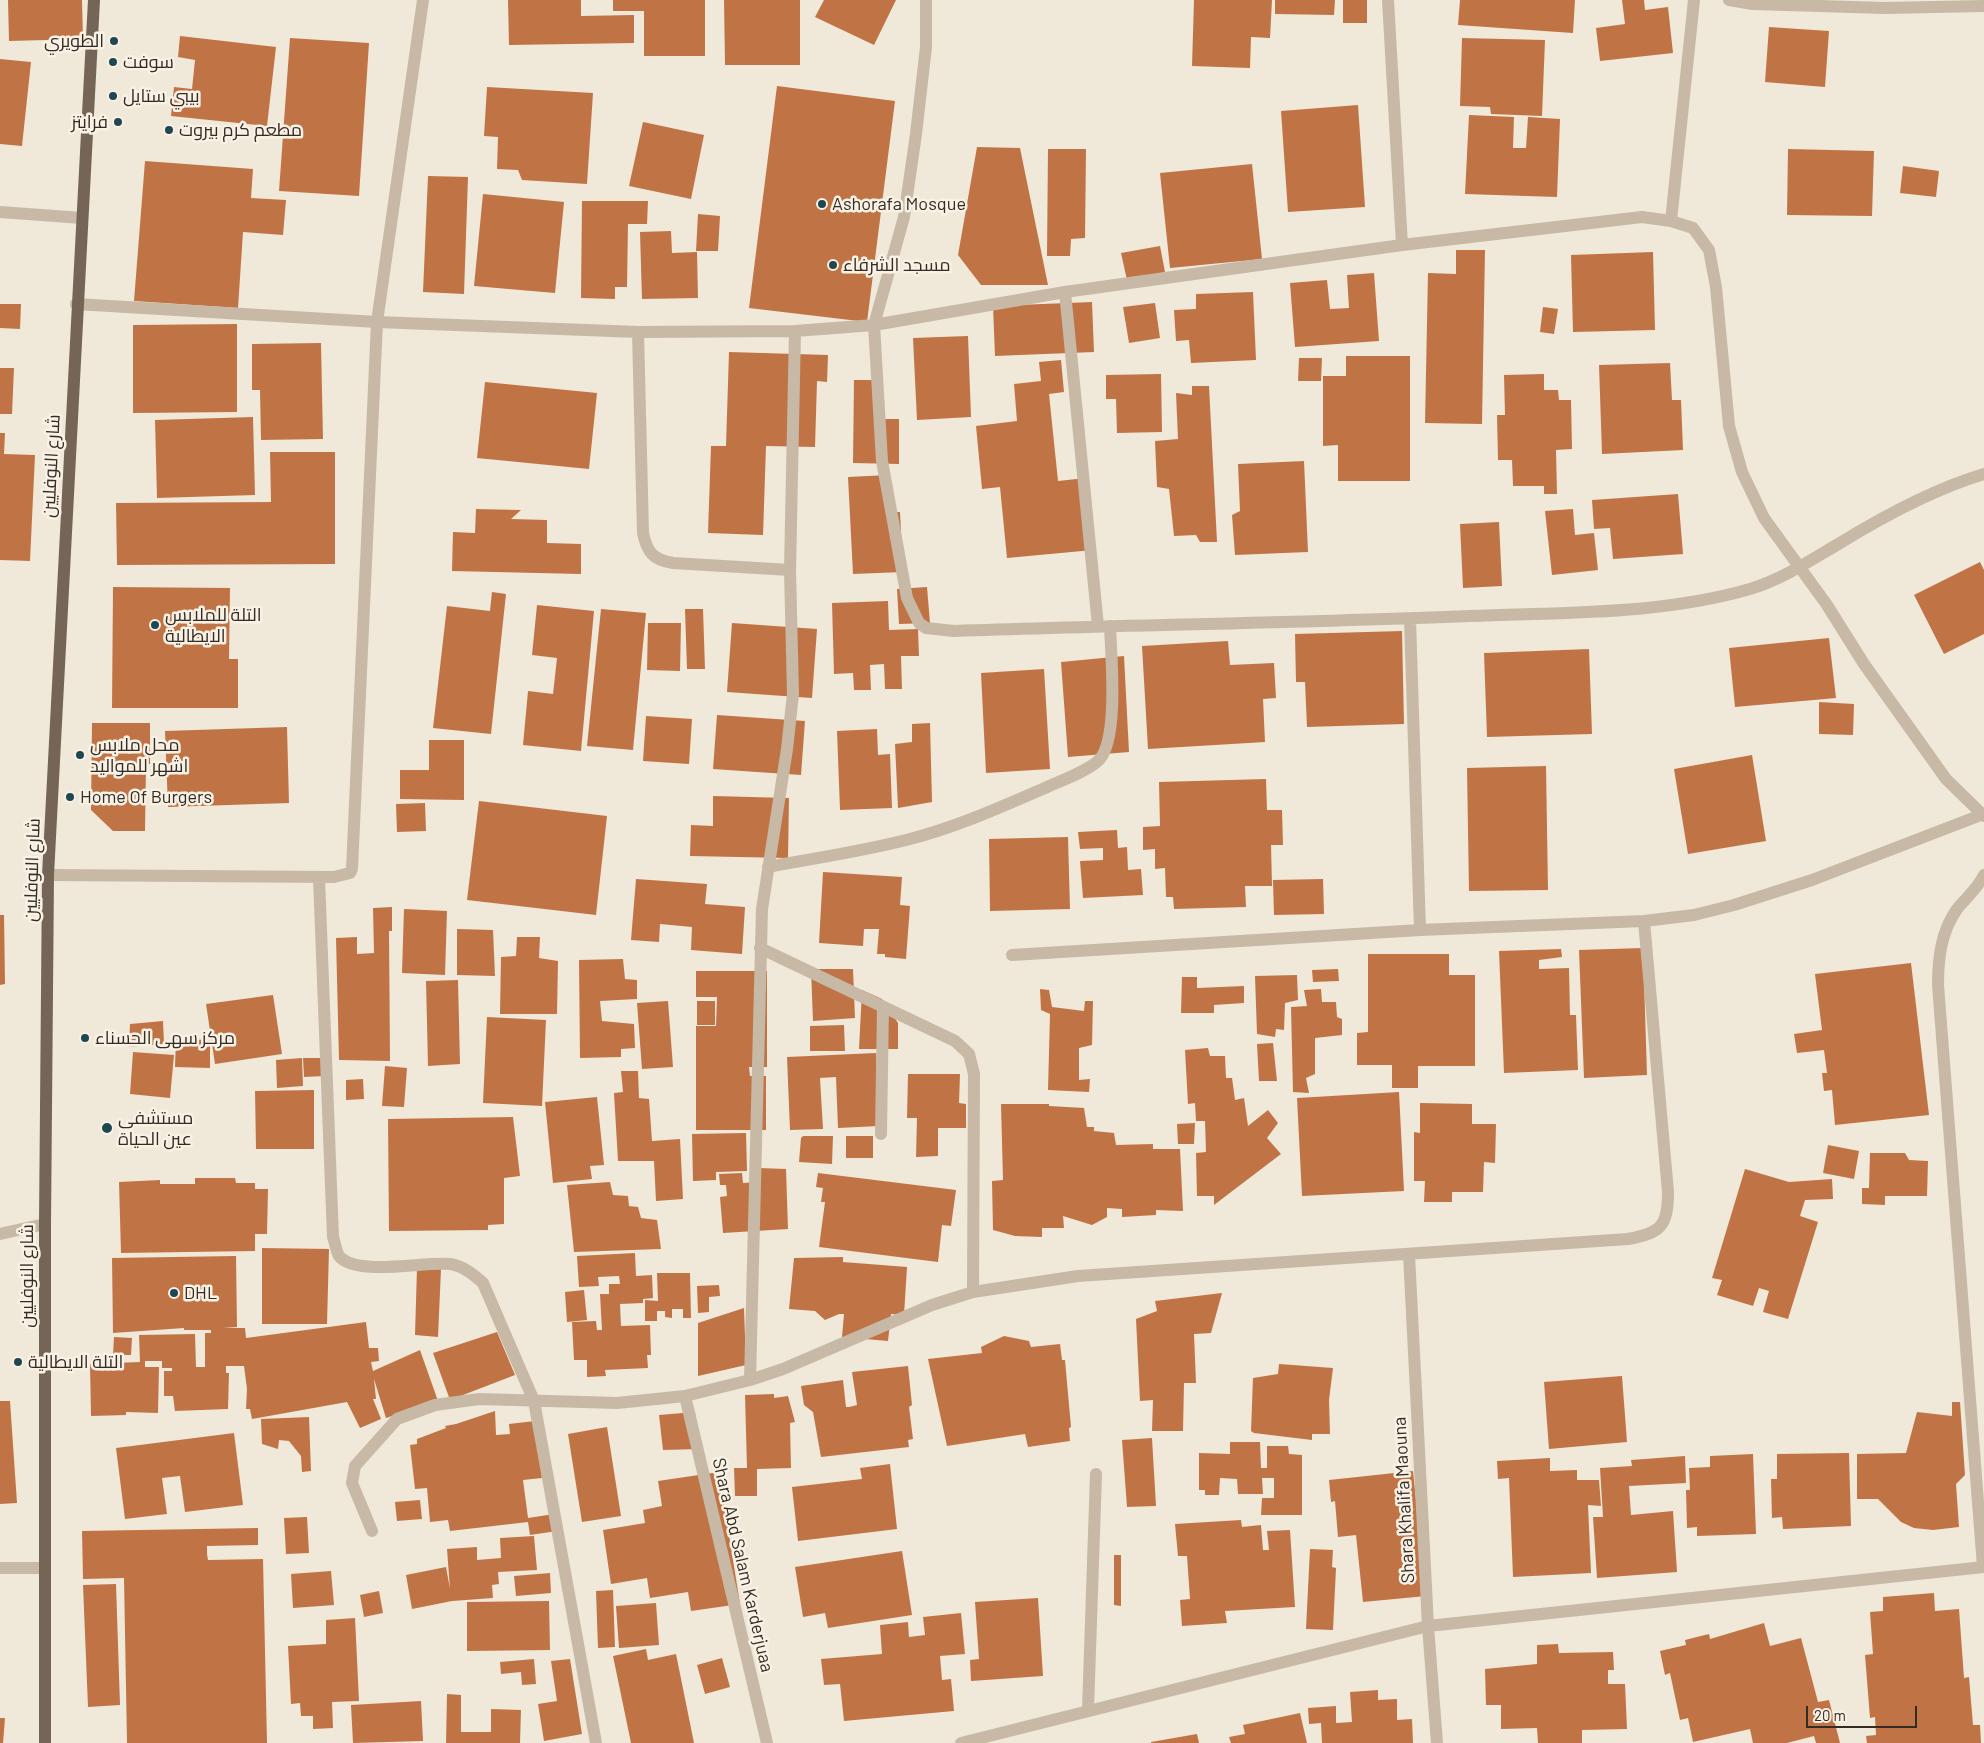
<!DOCTYPE html>
<html>
<head>
<meta charset="utf-8">
<style>
	body { margin:0 }
	#map { position:relative; width:1984px; height:1743px; overflow:hidden; background:#f0e8d8; font-family:Barlow,sans-serif }
	canvas { display:block }
	.scale { position:absolute; left:1806px; top:1706px; width:111px; height:22px; box-sizing:border-box; border:2px solid #332c26; border-top:0; padding-left:6px; font-size:15px; line-height:18px; white-space:nowrap; color:#332c26; -webkit-text-stroke:4px #f8f1e4; paint-order:stroke }
</style>
</head>
<body>
<div id="map">
<canvas width="1984" height="1743"></canvas>
<div class="scale">20 m</div>
</div>
<script>
const g = document.querySelector('canvas').getContext('2d');
g.lineJoin = 'round';
function fill(path, color) { g.fillStyle = color; g.fill(path, 'evenodd'); }
function stroke(path, color, width, dash) { g.strokeStyle = color; g.lineWidth = width; g.lineCap = dash ? 'butt' : 'round'; g.setLineDash(dash || []); g.stroke(path); }
function write(font, color, halo, rows, align = 'center') {
  g.font = font + ' Barlow,Cairo,sans-serif'; g.lineWidth = 5; g.setLineDash([]); g.textBaseline = 'middle'; g.strokeStyle = halo; g.fillStyle = color; for (const [text, x, y, turn = 0] of rows) {
    g.save(); g.translate(x, y); g.rotate((+turn || 0) * Math.PI / 180); g.textAlign = isNaN(turn) ? turn : align; if (halo) g.strokeText(text, 0, 0); g.fillText(text, 0, 0); g.restore();
  }
}
fill(new Path2D(`
	M8,0H82L83,39L9,41Z
	M508,0H581V16L634,15V43L509,45Z
	M613,0H705V56H644V11H613Z
	M724,0H800V65H725Z
	M824,0H896L874,45L815,17Z
	M1194,0H1272L1270,38L1251,37L1250,68L1192,66Z
	M1275,0H1335L1334,15L1275,14Z
	M1343,0H1367V23H1343Z
	M1460,0H1575L1573,33L1458,25Z
	M1622,0H1644L1645,10L1668,7L1673,53L1600,61L1596,28L1625,24Z
	M1769,27L1829,31L1825,87L1765,82Z
	M180,36L276,47L267,126L171,116L174,87L192,89L195,60L178,57Z
	M290,38L369,43L359,196L279,191Z
	M1462,38L1545,40L1542,116L1491,114L1490,107L1460,106Z
	M0,59L31,62L22,146L0,144Z
	M777,86L895,101L867,322L749,308Z
	M487,87L593,93L587,184L522,180L518,170L497,169L498,137L484,136Z
	M1358,105L1365,207L1288,212L1281,111Z
	M1469,115L1514,117L1513,148H1526L1528,117L1560,119L1557,197L1465,194Z
	M643,122L704,135L691,199L629,186Z
	M977,147L1020,148L1048,285H981L958,255Z
	M1048,149H1086L1085,238L1071,239L1070,256H1047Z
	M1788,149L1874,151L1872,216L1787,215Z
	M145,161L253,169L251,198L286,200L283,235L243,232L238,308L134,301Z
	M1252,164L1262,259L1170,268L1160,173Z
	M1903,166L1939,171L1936,197L1900,193Z
	M428,176L468,177L464,294L423,292Z
	M483,194L564,202L555,293L474,286Z
	M582,201H648L647,224H628L627,287H615V299L581,298Z
	M698,214L720,216L718,251H696Z
	M671,231L672,253L697,252L698,298L642,299L640,232Z
	M1160,246L1165,272L1127,280L1121,253Z
	M1456,250H1485L1482,424L1425,423L1428,273L1456,274Z
	M1653,252L1655,330L1573,332L1571,255Z
	M1374,273L1379,341L1295,347L1290,283L1327,280L1330,309L1349,308L1347,275Z
	M1253,292L1256,360L1191,363L1189,340L1176,341L1174,310L1196,309V294Z
	M1092,302L1094,352L995,356L993,306Z
	M1155,303L1160,338L1129,343L1123,307Z
	M0,304H21L20,329L0,328Z
	M1543,307L1558,309L1554,334L1540,332Z
	M237,324V412L133,413V325Z
	M968,336L971,417L917,420L913,338Z
	M321,343L323,439L261,440L260,390H252V344Z
	M729,352L828,355L827,382L817,381L815,447L766,446L763,535L708,533L711,446H726Z
	M1346,356H1410V481H1338V445L1323,446V376H1346Z
	M1299,358H1322L1321,381H1298Z
	M1061,360L1064,392L1049,394L1058,481L1086,478L1093,550L1007,558L1000,487L982,489L976,426L1017,421L1014,384L1041,381L1039,362Z
	M1670,363L1672,400H1681L1683,450L1602,454L1599,365Z
	M0,368H14L12,414H0Z
	M1161,374L1162,432L1117,433L1116,399H1106V375Z
	M1544,374V390H1558L1559,400H1571L1572,449L1556,450L1557,494H1544V486H1513L1512,460H1498L1497,415H1505L1504,375Z
	M854,380H881V419H899V464L853,463Z
	M485,382L597,393L589,469L477,458Z
	M1192,386H1209L1217,542H1200L1196,535L1174,536L1169,489L1157,487L1155,441L1178,439L1176,393L1192,395Z
	M253,417L255,495L157,498L155,420Z
	M0,433H5L4,454L35,455L30,561L0,560Z
	M270,452H335V564L117,565L116,503L271,502Z
	M1304,461L1308,552L1235,555L1232,515L1240,511L1238,464Z
	M888,475L890,512H900L903,572L853,574L848,477Z
	M1678,494L1683,554L1613,559L1610,528L1594,529L1592,500Z
	M476,509L521,510L511,519L547,520V543L581,544V574L452,571L453,532L475,533Z
	M1573,509L1575,535L1594,533L1598,570L1552,575L1545,511Z
	M1499,522L1502,586L1463,588L1460,524Z
	M1980,562L1984,570V634L1944,654L1914,595Z
	M113,587L230,588L229,659H238V708H112Z
	M927,587L930,623L899,624L897,589Z
	M492,592L506,594L491,734L433,728L447,606L490,611Z
	M888,601L889,630L918,629L919,656H901L902,689H885L884,664L870,665L871,690H854L853,673L834,674L832,603Z
	M537,605L594,611L581,751L523,745L528,691L553,694L557,658L532,655Z
	M601,609L646,613L633,750L587,746Z
	M685,609H703L705,669H687Z
	M648,623H681L680,671L647,670Z
	M732,623L817,629L812,698L727,692Z
	M1402,631L1404,724L1307,727L1305,682H1296L1295,634Z
	M1829,638L1836,698L1735,707L1729,648Z
	M1228,641L1230,665L1274,663L1276,698L1263,699L1265,742L1148,749L1142,646Z
	M1589,649L1592,734L1487,737L1484,653Z
	M1124,656L1129,752L1068,757L1061,662Z
	M1044,669L1050,769L986,773L981,673Z
	M1819,702L1854,704L1853,735L1819,734Z
	M717,715L805,721L801,775L713,769Z
	M646,716L692,719L689,764L643,761Z
	M92,723H150V764H146L145,831H113L91,810Z
	M930,723L932,802L898,808L895,744L912,742V724Z
	M287,727L289,803L168,807L165,731Z
	M877,729L878,755L890,754L892,808L840,810L837,731Z
	M429,740H464V800L400,799V770H429Z
	M1752,755L1766,841L1688,854L1674,769Z
	M1546,766L1548,890L1469,891L1467,768Z
	M1266,779L1267,810H1282L1283,845H1271L1272,886H1245L1246,907L1174,909L1173,897H1166L1165,868L1155,869V849L1143,850V827L1160,826L1159,782Z
	M713,796L789,798L788,858L690,856L691,825L713,826Z
	M479,801L607,816L596,915L467,900Z
	M425,803L426,831L397,832L396,804Z
	M1117,830L1118,848L1127,847L1128,870L1141,869L1143,895L1083,898L1080,861L1103,860V848L1080,849L1078,832Z
	M1068,837L1070,909L990,911L989,839Z
	M823,872L902,877L900,905L910,906L906,959L885,957V954H877L879,929H864L863,946L819,943Z
	M636,879L707,884L705,904L745,907L742,954L691,950L692,927L660,924L659,942L631,940Z
	M1323,879L1324,914L1274,915L1273,880Z
	M392,907V931H389L390,1061L339,1060L336,938L357,937V954L374,953L373,908Z
	M404,909L447,911L445,975L402,973Z
	M0,915H4L5,984L0,985Z
	M457,929L493,930L495,976L457,975Z
	M517,937H540L539,958L558,961L557,1014H500L501,957L516,956Z
	M1643,948L1647,1075L1584,1078L1579,950Z
	M1561,949L1562,957L1539,960V969L1569,968L1570,1015H1576L1578,1070L1504,1073L1499,951Z
	M1368,954H1449V975H1475V1066H1418V1088H1392V1065H1357V1033L1368,1032Z
	M623,959L625,979L637,980V999L600,1001L602,1021L634,1024L635,1048L621,1049V1057L580,1058L579,960Z
	M1911,963L1929,1115L1835,1125L1832,1090L1824,1091L1822,1073H1827L1824,1050L1797,1053L1794,1034L1822,1030L1815,974Z
	M811,969H853L855,1018L813,1021Z
	M1338,969L1339,981L1313,982L1312,970Z
	M696,971H767V1067H749L750,1076H766V1130H696V1026H716L717,997H696Z
	M1297,975L1298,1000L1285,1003L1284,1030L1276,1029L1275,1037L1257,1034L1255,976Z
	M1182,977H1197V988L1244,986V1003L1214,1005V1013H1181Z
	M458,980L460,1064L428,1066L426,981Z
	M1040,989L1049,990L1052,1007L1084,1011L1085,1001H1093L1092,1045L1079,1048V1080L1090,1079L1089,1092L1048,1090L1050,1014L1041,1010Z
	M1321,989L1322,1002H1336L1337,1017L1342,1019V1035L1315,1038V1074L1306,1078L1309,1093L1293,1092L1291,1007L1307,1006L1304,990Z
	M862,990L882,999L898,1023V1049H859Z
	M273,995L282,1054L215,1064L206,1004Z
	M668,1001L673,1067L642,1069L637,1003Z
	M697,1001H715V1025H697Z
	M487,1017L546,1020L542,1106L483,1103Z
	M163,1021L164,1044L129,1047L130,1024Z
	M844,1025L845,1051H810V1026Z
	M176,1039L210,1040V1068L175,1067Z
	M1273,1043L1277,1081H1259L1257,1044Z
	M1208,1048L1210,1056H1225L1226,1078H1232L1235,1100L1244,1098L1248,1126L1268,1110L1278,1123L1267,1138L1281,1154L1214,1205V1196H1197L1196,1153L1206,1152L1205,1121H1196L1195,1103L1188,1104L1185,1050Z
	M133,1052L174,1055L170,1098L130,1094Z
	M876,1053L879,1126L838,1128L836,1077L820,1078L823,1129L790,1130L787,1057Z
	M302,1058L303,1086L277,1088L276,1060Z
	M303,1058H324V1076L304,1077Z
	M385,1066L407,1068L404,1107L382,1106Z
	M621,1071H638L639,1098L649,1099L652,1141L680,1139L683,1199L656,1201L654,1161H618L614,1093L623,1092Z
	M908,1074H960L959,1103L966,1104V1128H938V1156L916,1157L917,1118H907Z
	M363,1079L364,1099L346,1100V1080Z
	M314,1090V1149H256L255,1091Z
	M1399,1092L1404,1191L1302,1196L1297,1098Z
	M597,1097L604,1165L590,1166L592,1179L553,1183L545,1102Z
	M1420,1103L1472,1104V1124H1496L1495,1163L1484,1162L1483,1192H1452V1202H1424L1425,1181H1414V1132L1420,1133Z
	M1001,1104H1049V1106L1084,1108L1087,1127H1094V1131L1114,1133L1116,1145L1153,1144V1149H1180L1183,1211L1156,1210V1215L1122,1217V1209L1107,1208V1217L1092,1225L1063,1216L1064,1228H1042V1237L1015,1236L993,1230L992,1181L1003,1180Z
	M513,1117L520,1176L504,1178V1224L488,1225V1230L389,1231L388,1119Z
	M1195,1123L1194,1144H1178L1177,1124Z
	M746,1133L747,1171L716,1172V1180L693,1181L692,1134Z
	M803,1136H833L832,1164L799,1162L801,1138Z
	M846,1136H873V1158H846Z
	M1828,1145L1859,1151L1854,1179L1823,1173Z
	M1870,1153H1905L1909,1160L1928,1161L1927,1196H1885V1205L1862,1204V1188H1869Z
	M759,1168L786,1169L788,1229L723,1233L720,1197L727,1196L726,1185H720L719,1174L742,1173L743,1183L759,1182Z
	M1745,1169L1789,1182L1832,1179L1833,1199L1805,1200L1800,1216L1818,1222L1788,1319L1763,1312L1769,1291L1759,1288L1753,1306L1717,1295L1722,1280L1712,1278Z
	M818,1173L956,1190L951,1226L942,1225L938,1262L819,1247L825,1202H821L823,1188L816,1187Z
	M195,1178H235L236,1183H255V1189H268L267,1234H255V1251L121,1253L119,1182L160,1180V1184H195Z
	M610,1182L613,1195L628,1196L629,1206L638,1207L641,1218L657,1220L661,1249L574,1252L567,1185Z
	M262,1248L329,1249L327,1324H262Z
	M635,1253L636,1276L652,1275L653,1298L643,1299V1303L620,1304L621,1326L650,1325L651,1355H647L648,1368L605,1370L606,1376L587,1377V1360H574L572,1322L596,1321L597,1330H602L600,1294H609V1284H620L619,1276L598,1277L599,1286L579,1287L577,1256Z
	M236,1256L237,1327L223,1328H245L246,1338L366,1322L369,1348H378L379,1361L371,1362L373,1371L420,1350L438,1401L386,1418L374,1379L376,1399H373L381,1419L360,1428L347,1402L252,1419L250,1409H246L247,1389L244,1366H226V1373H229L228,1409L175,1411L173,1396H164V1371H172V1368H162V1361H145V1367H159L158,1413L126,1412V1415L91,1416L90,1364L140,1362L139,1335L195,1334L196,1367H205V1333H211V1330H184V1328L113,1333L112,1258Z
	M843,1257V1262L907,1267L904,1315L891,1314L888,1341L842,1337L844,1314H839L825,1320L815,1311L789,1309L794,1258Z
	M417,1268L441,1269L438,1337L415,1335Z
	M657,1273H690L691,1318H683V1309H672V1318L665,1317V1311H657V1321H645V1300L658,1301Z
	M719,1285L720,1296L709,1297V1312L698,1313L697,1286Z
	M584,1290L587,1320L567,1322L565,1292Z
	M1222,1293L1211,1333L1194,1334L1196,1383H1184L1183,1431H1152L1153,1400L1140,1401L1136,1319L1157,1311L1155,1301Z
	M744,1308L746,1365L698,1376V1323Z
	M497,1332L515,1375L450,1400L433,1353Z
	M1004,1336L1029,1341L1031,1347L1060,1344L1062,1360H1065L1071,1427L1069,1428L1070,1441L1028,1447L1025,1434L947,1446L928,1359L982,1353L981,1347Z
	M114,1337L132,1338L131,1355H113Z
	M1279,1364L1333,1368L1329,1400L1330,1434H1312V1440L1254,1433L1251,1431L1253,1378L1278,1374Z
	M908,1366L912,1405L909,1407L913,1439L908,1440L909,1447L821,1457L813,1412L804,1405L801,1386L843,1380L846,1407H849L857,1405L852,1372Z
	M1622,1376L1627,1442L1549,1449L1544,1382Z
	M774,1394V1398L788,1396L795,1422L790,1423L791,1468L757,1469V1496H735L734,1468H747L745,1395Z
	M0,1401H10L17,1503L0,1504Z
	M1952,1402H1960L1965,1475L1956,1484L1959,1527L1933,1530L1914,1528L1901,1522L1878,1499H1857V1454L1906,1453L1917,1412L1952,1416Z
	M495,1411L496,1435L510,1434L509,1424L535,1421L542,1478L523,1480L528,1518L554,1514L557,1531L530,1535L528,1522L450,1531L448,1520L430,1522L427,1488L415,1489L410,1445L417,1444V1439L446,1428L445,1426L456,1424Z
	M695,1412L700,1449L663,1450L659,1415Z
	M309,1417L311,1471L302,1472L301,1456L289,1441L279,1440L278,1449L262,1444L261,1419Z
	M607,1427L621,1516L582,1522L568,1434Z
	M234,1433L243,1505L185,1512L180,1476L162,1478L167,1514L125,1519L116,1448Z
	M1152,1438L1156,1506L1127,1507L1122,1440Z
	M1230,1442H1260L1261,1468H1267V1446H1288L1289,1454L1302,1455V1515H1261L1262,1498H1274V1478H1262L1263,1494H1238L1237,1479L1220,1478L1219,1495H1205V1490H1199V1453L1230,1454Z
	M1849,1453L1851,1526L1783,1529L1782,1517L1772,1518L1771,1479H1777V1454Z
	M1753,1454L1756,1534L1697,1536V1527L1687,1528L1686,1490H1690L1689,1468L1710,1467V1456Z
	M1685,1456L1686,1483L1629,1486L1631,1515L1673,1511L1677,1572L1597,1578L1593,1517H1603L1600,1468L1632,1466L1631,1460Z
	M1550,1458V1471L1577,1470V1480H1599L1601,1506L1588,1505L1591,1573L1513,1577L1509,1478L1498,1479L1497,1461Z
	M890,1464L897,1529L798,1541L792,1487L862,1479L860,1468Z
	M1413,1471L1426,1596L1363,1602L1356,1535L1338,1537L1335,1501L1331,1502L1329,1480Z
	M719,1472L740,1604L691,1611L688,1592L650,1598L647,1578L611,1584L603,1530L645,1523L643,1510L662,1506L658,1481Z
	M420,1500L422,1519L397,1521L395,1502Z
	M307,1517L309,1553L286,1554L284,1518Z
	M1241,1520L1242,1527L1261,1525L1263,1550H1269L1267,1531L1290,1530L1295,1607L1225,1611L1227,1623L1182,1626L1180,1600L1190,1599L1187,1556H1178L1175,1524Z
	M258,1528V1545L207,1546V1554L208,1560L263,1559L267,1743H127L124,1578L83,1579L82,1531Z
	M534,1536L537,1570L498,1572L499,1584L492,1585L493,1598L452,1601L412,1609L406,1575L446,1567L450,1589L447,1549L477,1547V1560L501,1558L500,1538Z
	M1310,1549L1333,1550L1332,1567L1336,1568L1333,1630L1306,1629Z
	M902,1551L912,1615L828,1628L825,1613L803,1617L795,1567Z
	M1114,1555H1121V1606L1114,1605Z
	M331,1571L334,1605L293,1608L291,1574Z
	M550,1573L551,1593L516,1596L514,1576Z
	M116,1584L120,1705L88,1707L83,1585Z
	M613,1590L615,1647L598,1648L596,1591Z
	M379,1591L383,1613L364,1617L360,1595Z
	M1934,1593L1935,1611L1959,1609L1964,1678L1969,1677L1973,1725H1980L1981,1743H1867L1866,1736L1876,1735L1875,1717L1870,1718L1865,1655L1873,1654L1870,1612L1883,1611V1597Z
	M1038,1598L1043,1676L971,1681L970,1660L979,1659L975,1602Z
	M549,1601L550,1650L467,1651V1602Z
	M656,1603L659,1645L619,1648L616,1606Z
	M961,1613L965,1654L940,1656L942,1680L951,1679L954,1711L844,1721L840,1684L824,1685L821,1659L882,1654L880,1625L908,1622L909,1637L925,1635L923,1617Z
	M355,1618L359,1701L332,1702L333,1728L313,1729V1716H301L300,1703L291,1704L288,1646L326,1644V1620Z
	M1764,1623L1770,1646L1801,1638L1818,1702L1829,1700L1840,1743H1816L1814,1736L1787,1743H1753L1750,1729L1693,1742L1688,1718L1680,1720L1670,1673L1665,1675L1660,1651L1686,1645L1685,1640L1709,1634L1710,1639Z
	M1558,1644L1559,1653L1613,1652L1614,1670H1608V1684H1625L1627,1729L1582,1730V1743H1538L1537,1728L1501,1729V1705H1486L1485,1669L1537,1664V1645Z
	M646,1649L648,1660L676,1654L694,1743H631L613,1656Z
	M722,1658L730,1687L705,1694L697,1665Z
	M534,1659L536,1684L522,1685L521,1672L501,1674L500,1662Z
	M570,1659L582,1734L544,1741L538,1704L557,1701L551,1661Z
	M1378,1690V1700L1397,1699V1720L1412,1719L1413,1743H1322L1321,1723L1309,1724L1308,1708L1336,1706V1723L1352,1722L1350,1692Z
	M447,1694L461,1695V1732H491V1709L521,1710L520,1743H446Z
	M421,1701L423,1741L353,1743L351,1705Z
	M1300,1713L1307,1743H1231L1229,1737L1245,1734L1243,1725Z
	M0,1718H5L3,1743H0Z
	M1197,1734L1199,1743H1151V1742Z`), '#c07445');
stroke(new Path2D(`
	M926,0V47L916,134L904,217L874,325L882,461L907,598L919,623L926,628L954,631C1126,625 1298,623 1470,616C1564,612 1660,615 1750,589C1783,579 1811,560 1840,543C1884,516 1934,489 1984,474
	M1388,0L1402,245
	M1729,0L1753,4L1885,8L1984,6
	M0,212L82,218
	M1671,221L1694,0
	M1065,292L1098,626
	M76,304L377,322L638,332L795,331L874,325L1065,292L1402,245L1642,217L1671,221L1693,228L1709,250L1716,287L1729,426L1742,472L1764,518L1827,605L1864,664L1946,779L1984,816
	M638,332L643,533C647,552 653,560 673,563L790,570
	M1410,619L1420,930
	M768,867C816,858 864,851 910,839C957,827 1001,807 1045,788C1060,781 1088,771 1099,760C1119,739 1111,655 1110,626
	M48,875L334,877L350,873L352,869L377,322L423,0
	M319,878L333,1237C335,1242 336,1251 339,1256C357,1277 424,1261 450,1264C463,1266 473,1274 483,1283L534,1401L596,1743
	M760,948L955,1041L969,1054L974,1074L973,1292
	M1012,955L1420,930L1644,921L1694,915L1734,905L1812,880L1981,815
	M881,1134L883,1007
	M0,1234L45,1224
	M1409,1255L1428,1626L1437,1743
	M750,1380L762,909L787,749L793,694L790,570L795,331
	M685,1396L767,1743
	M372,1531L352,1483L355,1466L397,1419L435,1405L479,1399L617,1403L685,1396L750,1380L783,1369L932,1305L973,1292L1078,1276L1628,1239C1661,1233 1668,1226 1668,1192L1644,921
	M1983,1567L1938,985C1938,958 1941,932 1957,909C1966,898 1978,888 1984,875
	M0,1568H44
	M1088,1710L1096,1474
	M961,1743L1428,1626L1984,1567`), '#c7b9a5', 12);
stroke(new Path2D(`
	M45,1743V1224L48,875L94,0`), '#746557', 12);
for (const [x, y, r, color] of [
	[114,41,5,"#1e4752"],
	[113,62,5,"#1e4752"],
	[113,96,5,"#1e4752"],
	[118,122,5,"#1e4752"],
	[169,130,5,"#1e4752"],
	[822,204,5,"#1e4752"],
	[833,265,5,"#1e4752"],
	[155,625,5,"#1e4752"],
	[80,755,5,"#1e4752"],
	[70,797,5,"#1e4752"],
	[85,1038,5,"#1e4752"],
	[107,1128,6,"#1e4752"],
	[174,1293,5,"#1e4752"],
	[18,1362,5,"#1e4752"]
]) { const dot = new Path2D(); dot.arc(x, y, r, 0, 2 * Math.PI); g.fillStyle = color; g.fill(dot); stroke(dot, '#f8f1e4', 2); }
write('18px', '#332c26', '#f8f1e4', [
	["الطويري",104,41,"right"],
	["سوفت",123,62],
	["بيبي ستايل",123,96],
	["فرايتز",108,122,"right"],
	["مطعم كرم بيروت",179,130],
	["Ashorafa Mosque",832,204],
	["مسجد الشرفاء",843,265],
	["التلة للملابس",165,615],
	["الايطالية",165,636],
	["محل ملابس",90,745],
	["اشهر للمواليد",90,766],
	["Home Of Burgers",80,797],
	["مركز سهى الحسناء",95,1038],
	["مستشفى",118,1118],
	["عين الحياة",118,1139],
	["DHL",184,1293],
	["التلة الايطالية",28,1362]
], 'left');
write('18px', '#332c26', '#f8f1e4', [
	["شارع النوفليين",51,466,-87],
	["شارع النوفليين",32,870,-88],
	["شارع النوفليين",27,1276,-90],
	["Shara Khalifa Maouna",1404,1500,-93],
	["Shara Abd Salam Karderjuaa",743,1565,77]
]);
</script>
</body>
</html>
